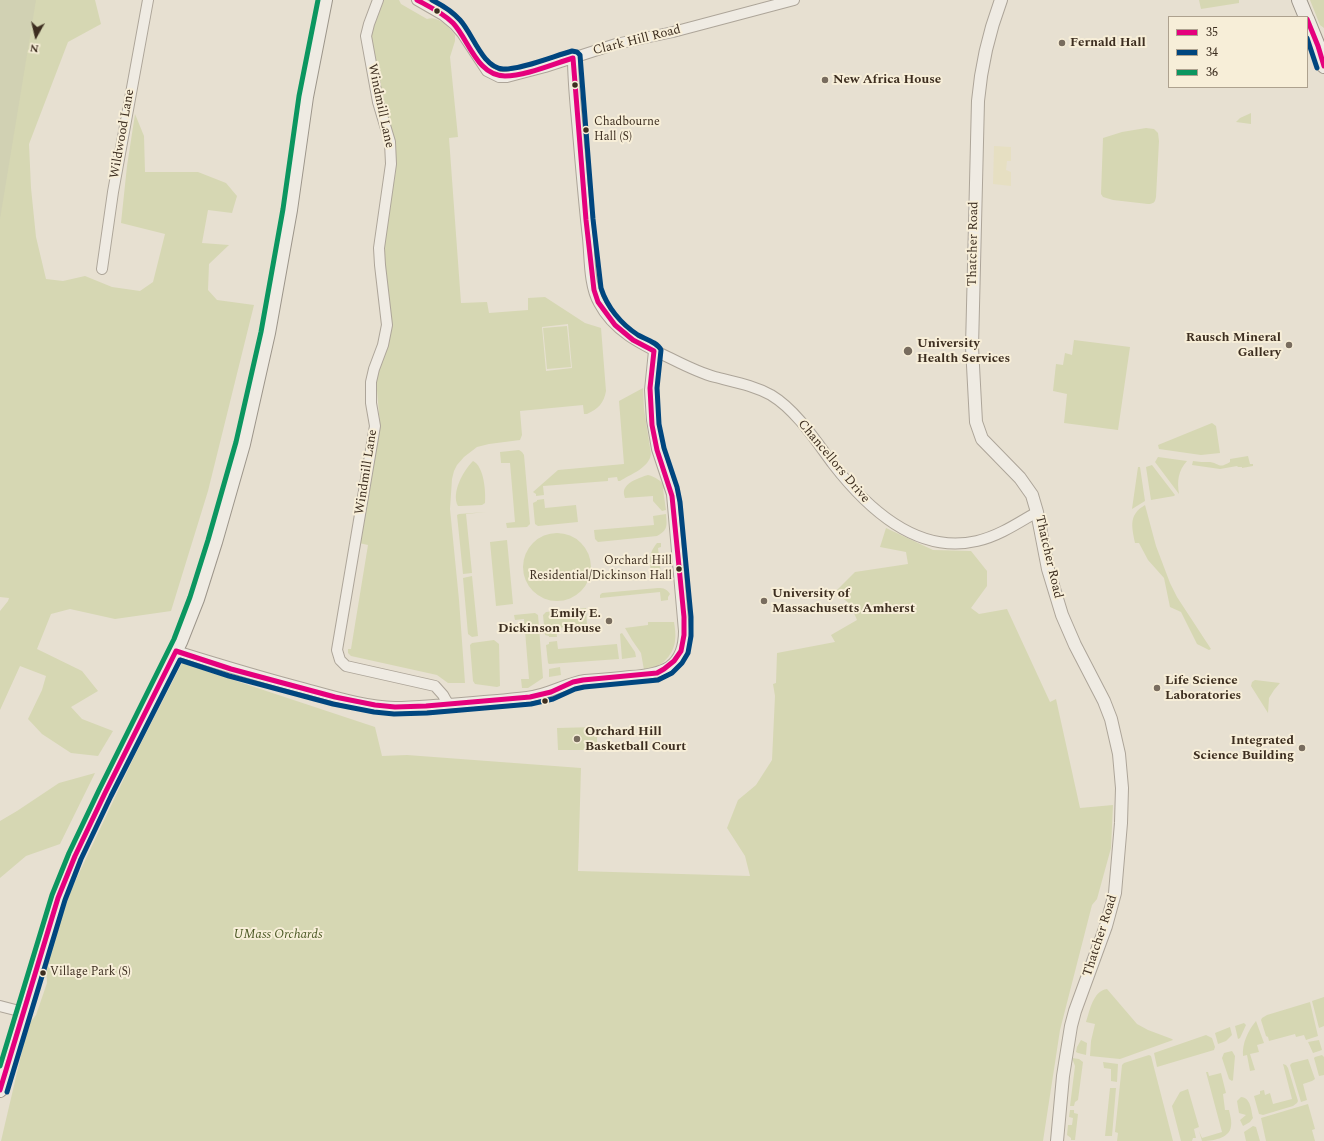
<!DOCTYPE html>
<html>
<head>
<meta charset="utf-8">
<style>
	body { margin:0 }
	#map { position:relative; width:1324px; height:1141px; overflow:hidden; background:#e7e0d1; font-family:Spectral,serif }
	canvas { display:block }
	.legend { position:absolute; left:1168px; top:16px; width:140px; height:72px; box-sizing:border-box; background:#f7eed8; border:1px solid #ada18e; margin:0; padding:5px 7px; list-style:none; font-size:12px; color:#3d2e20 }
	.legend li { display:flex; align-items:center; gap:8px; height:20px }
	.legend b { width:20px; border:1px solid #ada18e }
	.north { position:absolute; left:16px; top:16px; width:40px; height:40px; -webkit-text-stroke:3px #f7eed8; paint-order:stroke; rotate:188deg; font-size:11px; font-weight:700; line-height:16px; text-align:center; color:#3d2e20 }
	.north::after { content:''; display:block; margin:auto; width:14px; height:18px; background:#3d2e20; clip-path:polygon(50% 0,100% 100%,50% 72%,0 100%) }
</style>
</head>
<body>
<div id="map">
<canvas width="1324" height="1141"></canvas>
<ul class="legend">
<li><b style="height:5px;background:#e5007d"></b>35</li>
<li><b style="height:5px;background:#00467f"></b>34</li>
<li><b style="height:5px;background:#0b9660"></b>36</li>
</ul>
<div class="north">N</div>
</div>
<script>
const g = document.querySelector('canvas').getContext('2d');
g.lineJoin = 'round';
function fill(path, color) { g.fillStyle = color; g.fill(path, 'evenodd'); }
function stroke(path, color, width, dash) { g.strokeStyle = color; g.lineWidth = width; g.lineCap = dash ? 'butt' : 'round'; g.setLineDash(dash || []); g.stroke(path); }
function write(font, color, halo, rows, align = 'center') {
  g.font = font + ' Spectral,serif'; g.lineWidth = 4; g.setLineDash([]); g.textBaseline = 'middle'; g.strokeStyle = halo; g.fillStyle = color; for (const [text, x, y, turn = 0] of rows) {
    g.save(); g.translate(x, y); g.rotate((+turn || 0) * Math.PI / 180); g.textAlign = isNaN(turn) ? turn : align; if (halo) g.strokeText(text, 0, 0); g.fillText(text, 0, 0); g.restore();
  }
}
fill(new Path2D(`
	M994,146L1011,147V161H1007L1006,170L1011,172V186L993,184Z`), '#e6dfc2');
fill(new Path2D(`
	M0,0H95L101,24L68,42L29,144L31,188L36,237L46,279L63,281L85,276L112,287L140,291L153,282L165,234L121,223L127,166L135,114L144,136L145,172H198L226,183L237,196L232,213L208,210L202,243L229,245L209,264L208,290L217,300L254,305L208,491L171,611L115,619L70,609L51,614L37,649L82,671L98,691L71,707L82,719L113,731L98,756L71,753L42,734L28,719L42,690L46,676L20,666L0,710V611L8,601L9,598L0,597Z
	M384,0H399L401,4L427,19C438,15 449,27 455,35V41L450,57L458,137L449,138L461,303L487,302L489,313L528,310V298L545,297L585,323L601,328L606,391C604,403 598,409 587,414H584L583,405L520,411L522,435L520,440L489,444L477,447L464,457L457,465L454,471L452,479L450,509L459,600L465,683H448L437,675L351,656L348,653V649H351L368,545L359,543L369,495L380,425L376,379L377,374L387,343L383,255L396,169L392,134L384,106L371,37L373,29ZM568,324L572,368L546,371L542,327Z
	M1199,0H1239V3L1201,9Z
	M1310,0H1324V28L1320,25Z
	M1251,113V124L1236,122L1240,118Z
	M1146,128L1154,129L1158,133L1159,141L1156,197C1155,202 1154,204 1148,204L1113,200L1103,197L1101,194L1103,138L1122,132Z
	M567,326L571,367L547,369L543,328Z
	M1074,340L1130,347L1118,430L1064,423L1067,394L1053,391L1056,364L1063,365L1065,353L1072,355Z
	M643,388L644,409L651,454C649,468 631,474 620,481H618L617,477L608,478V481L543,486L544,495L536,496V494L533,492L558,470L624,464L619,401Z
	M1212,423L1216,426L1220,453L1201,455L1159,449L1158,445Z
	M519,450L522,452L524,455L530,524L527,527L507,528L506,523L515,522L510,463H501L500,452Z
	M1248,456L1250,464H1253V466L1242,468V467H1238L1237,466L1220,469L1192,465L1193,461C1198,462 1204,462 1210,462C1221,464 1218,469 1230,462V459Z
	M1158,457L1187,461C1178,471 1177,481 1179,494L1155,462Z
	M473,461C484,466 486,492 485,503L482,505L460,506H458C451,493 463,471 473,461Z
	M1152,465L1175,495L1174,496L1151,500L1146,467Z
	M1138,467H1140L1145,501L1132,509Z
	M648,475C656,477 662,481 665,488L663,489L666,510L662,511L653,501V496L625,498C624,495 623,491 625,488C629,481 641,477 648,475Z
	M544,499L545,508L576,505L578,522L538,526L535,524L533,503L537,501V500Z
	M1145,505L1156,546L1170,583L1177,597L1211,649L1209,650L1197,644L1181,612L1170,607L1164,578L1148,560L1139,543H1135C1132,527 1128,515 1145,505Z
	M486,512L466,514L472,573L463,574L457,515L459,514Z
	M666,514C667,526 668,530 657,536L598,542L595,539L594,530L654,525L653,516Z
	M886,528L933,550L971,551L987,571V586L971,608L979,614L1007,609L1050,702L1056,699L1080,808L1113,805L1111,848L1097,899L1092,905L1060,1030L1043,1141H1L26,1034L29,1024L36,1015L47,983L46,963L72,888L135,755L182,663L375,727L382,756L407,755L581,768L578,871L750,876L745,856L727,828L738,800L756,785L772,760L775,696L773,684L776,683L777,653L835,642L831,635L857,620L850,604L835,592L855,572L908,564L906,552L880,547Z
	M523 567a34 34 0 1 1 68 0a34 34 0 1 1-68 0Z
	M507,540L513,604L496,606L490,542Z
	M657,543H661V547L658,548L661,574H664V580H660L651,573C650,560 648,554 657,543Z
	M472,576L478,636L472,637L468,634L463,578Z
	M658,588C664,588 667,589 670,594L668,597V600L661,601L660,592L600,598V595L602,593Z
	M586,608L587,625L556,628L557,637H549V636L545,635L543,615L546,612Z
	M535,613L538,615L543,678L528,688H522L521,679H529L524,619L515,620L514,615Z
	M648,622H674C675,628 676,635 675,641C673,657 659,669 644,670L641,653L632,640L625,628L648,625Z
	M622,633L635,652L636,657L622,659L620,634Z
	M494,640L499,644L500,686L497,687L475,684L473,681L470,645L472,643Z
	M557,641L558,649L617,644L619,659L549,664L548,663L546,645L549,644V642Z
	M560,667L561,675L549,677V669Z
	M1255,680L1280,683L1274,690L1269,698L1268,713L1251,686L1252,682Z
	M597,727V750H558L557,728Z
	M95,773L60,844L26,856L0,878V821L17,811L59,783Z
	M1107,989L1137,1024L1148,1030L1172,1039L1173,1040L1120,1059L1090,1056L1091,1041L1095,1024L1086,1022C1090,1010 1093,991 1107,989Z
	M1324,997V1026L1319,1028L1312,1001Z
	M1310,1002L1318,1036L1306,1040L1304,1035L1296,1037L1295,1034L1269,1041L1268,1037L1266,1036L1261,1020L1262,1018L1267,1015Z
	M1256,1021L1264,1043L1257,1045L1259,1052L1250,1054L1255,1070L1250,1071L1247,1055L1243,1056C1242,1043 1248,1031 1256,1021Z
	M1244,1023L1246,1025L1240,1038L1238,1039L1235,1026Z
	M1230,1027L1232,1035L1226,1041L1218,1044L1215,1033Z
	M1206,1035L1212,1038L1215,1047L1214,1050L1157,1067L1154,1053Z
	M1081,1040L1087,1043L1086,1055L1078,1053L1076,1052L1077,1047Z
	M1319,1040L1322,1050L1313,1053L1308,1042Z
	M1232,1051L1235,1056L1233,1080L1232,1081L1229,1079L1222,1058L1224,1053Z
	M1149,1055L1151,1056L1173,1141H1117L1118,1133L1115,1132L1122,1065L1124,1063Z
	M1322,1055L1324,1057V1075L1319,1076L1314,1058L1315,1057Z
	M1072,1058L1079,1059L1083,1062L1078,1100L1075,1102L1074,1106H1070L1075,1066Z
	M1308,1059L1315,1079L1312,1081L1303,1084L1307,1100L1301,1102L1290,1065L1292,1063Z
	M1103,1062L1118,1064L1117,1082L1111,1081V1069L1104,1068Z
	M1283,1064L1286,1065L1288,1068L1298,1101L1297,1103L1293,1106L1263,1115L1259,1114L1254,1096L1260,1094V1091L1264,1090L1265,1095L1270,1093L1273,1104L1292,1099Z
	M1206,1072H1208L1209,1076L1221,1073L1226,1093L1223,1094L1225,1110H1229C1230,1115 1232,1121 1231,1126C1230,1139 1211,1141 1202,1141L1199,1131L1202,1138L1222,1132Z
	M1110,1088H1116L1112,1136H1105Z
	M1188,1089L1199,1127L1194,1129L1196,1138H1193L1192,1141H1181L1172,1106L1180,1092Z
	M1241,1097C1251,1098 1251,1110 1253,1118L1250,1122L1243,1126L1240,1120L1246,1115L1239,1113L1237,1101Z
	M1308,1104L1315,1129L1312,1130L1315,1141H1266L1261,1118Z
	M1070,1110H1074V1113L1078,1114L1075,1140H1071V1138L1067,1135L1068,1125H1072L1073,1118L1069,1117Z
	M1253,1126L1256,1127L1260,1141H1246L1244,1132Z`), '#d6d7b3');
fill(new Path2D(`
	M0,0H36L0,219Z`), '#d1d1b3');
const minor = new Path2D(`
	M378,0L369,24L366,36L378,102L390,142L391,164L379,248L380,265L387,325L383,345L374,369L371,382V403L375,426L337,650L340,660L346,666L435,686L443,695L448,704
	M417,0L443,15L455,25L462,33L487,71L499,77H507L545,67L616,44L673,32L794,0
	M573,58C573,83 576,108 578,132C581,167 584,203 588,238C590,258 589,286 599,303C614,332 643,345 672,359C686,366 700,373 715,377C734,382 753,385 771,395C796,410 816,441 833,464C867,508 917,555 977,541C999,536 1018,523 1037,512
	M102,269L113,192L148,0
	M176,651C218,664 260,677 303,688C333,696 364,706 395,707C413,707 431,705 449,704C475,702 501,700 527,697C548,695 565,683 585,680C600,679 615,678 630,676C662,674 684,668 684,631L672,494L657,449L652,420L650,390L654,351
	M0,1006L23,1012`);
const tertiary = new Path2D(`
	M1001,0C989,32 981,67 978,101L972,347L976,422L982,439L1020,478L1032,495L1037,512L1048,569L1062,615L1075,645L1104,701L1111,719L1119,754L1122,788L1121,823L1115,893L1106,926L1075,1011L1071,1026L1063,1076L1057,1141`);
const secondary = new Path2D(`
	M1299,0L1306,17
	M1307,19L1318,46L1324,66
	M0,1090L58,898L75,856L105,793L180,642L197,599L215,542L243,444L268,333L290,210L306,97L325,0`);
stroke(minor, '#ada599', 12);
stroke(tertiary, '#ada599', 14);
stroke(secondary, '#9c958a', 16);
stroke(minor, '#efebe3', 10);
stroke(tertiary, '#efebe3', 12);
stroke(secondary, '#efebe3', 14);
stroke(new Path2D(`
	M1307,19L1318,46L1324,66
	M0,1090L58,898L75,856L105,793L176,651L231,669L335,697L375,705L395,707L426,706L530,697L551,692L573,682L583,680L657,673L664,669L674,661L681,651L684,635V617L672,496L657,450L652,425L650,388L654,351L633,340L615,325L598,302L594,290L586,220L573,58C553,64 525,76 505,76C477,76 469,40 453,23C443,13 430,7 417,0`), '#e5007d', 5);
stroke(new Path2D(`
	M1307,38L1317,68
	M7,1092L65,900L81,859L111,796L180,660L229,676L333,704L374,712L394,714L427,713L531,704L553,699L575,689L584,687L658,680L672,673L682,663L688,653L691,636V617L680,502L677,487L664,448L659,424L657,388L661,350C657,342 645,339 638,335C621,324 607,307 601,288L593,219L580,55L577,52L572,51C554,56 520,70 503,69C482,67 473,34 460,20C452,11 442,5 432,0`), '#00467f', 5);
stroke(new Path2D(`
	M0,1066L52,895L69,853L99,790L174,639L190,597L208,540L236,442L261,332L283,209L299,96L318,0`), '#0b9660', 5);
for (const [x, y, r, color] of [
	[437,11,3.5,"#3d2e20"],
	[1062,43,4,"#786c5e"],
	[825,80,4,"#786c5e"],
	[575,85,3.5,"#3d2e20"],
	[586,130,3.5,"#3d2e20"],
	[1289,345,4,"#786c5e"],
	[908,351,5,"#786c5e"],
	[679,569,3.5,"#3d2e20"],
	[764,601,4,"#786c5e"],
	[609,621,4,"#786c5e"],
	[1157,688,4,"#786c5e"],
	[545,701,3.5,"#3d2e20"],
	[577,739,4,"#786c5e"],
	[1302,748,4,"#786c5e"],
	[43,973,3.5,"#3d2e20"]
]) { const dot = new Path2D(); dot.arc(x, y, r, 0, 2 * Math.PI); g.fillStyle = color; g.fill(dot); stroke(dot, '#f7eed8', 1.5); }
write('12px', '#3d2e20', '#f7eed8', [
	["Chadbourne",594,123],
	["Hall (S)",594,138],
	["Orchard Hill",672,562,"right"],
	["Residential/Dickinson Hall",672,577,"right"],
	["Village Park (S)",50,973]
], 'left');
write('13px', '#3d2e20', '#f7eed8', [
	["Clark Hill Road",637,41,-14],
	["Windmill Lane",380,106,78],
	["Wildwood Lane",123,134,-80],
	["Thatcher Road",974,244,-89],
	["Chancellors Drive",833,462,50],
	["Windmill Lane",367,472,-81],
	["Thatcher Road",1048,557,77],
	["Thatcher Road",1101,936,-72]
]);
write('bold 13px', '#3d2e20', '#f7eed8', [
	["Fernald Hall",1070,43],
	["New Africa House",833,80],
	["Rausch Mineral",1281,338,"right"],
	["Gallery",1281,353,"right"],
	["University",917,344],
	["Health Services",917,359],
	["University of",772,594],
	["Massachusetts Amherst",772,609],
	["Emily E.",601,614,"right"],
	["Dickinson House",601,629,"right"],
	["Life Science",1165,681],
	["Laboratories",1165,696],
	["Orchard Hill",585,732],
	["Basketball Court",585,747],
	["Integrated",1294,741,"right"],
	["Science Building",1294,756,"right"]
], 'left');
write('italic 13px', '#4d5a26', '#f7eed8', [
	["UMass Orchards",278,935]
]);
</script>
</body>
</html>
